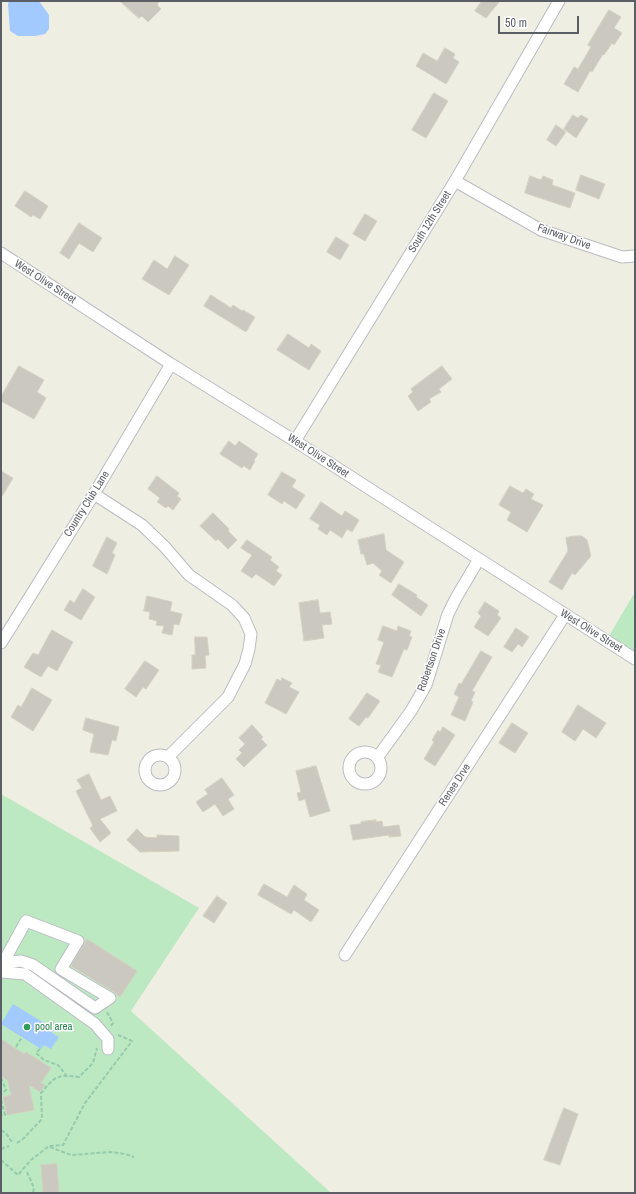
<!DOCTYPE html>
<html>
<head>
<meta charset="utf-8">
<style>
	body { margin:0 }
	#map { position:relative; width:636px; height:1194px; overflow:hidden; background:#efeee2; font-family:"Archivo Narrow",sans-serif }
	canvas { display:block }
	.frame { position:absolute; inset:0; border:2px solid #5b5e65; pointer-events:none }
	.scale { position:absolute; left:498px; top:16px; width:81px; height:18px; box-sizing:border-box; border:2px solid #5b5e65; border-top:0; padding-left:5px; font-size:12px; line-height:14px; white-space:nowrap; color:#5b5e65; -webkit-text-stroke:3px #fff; paint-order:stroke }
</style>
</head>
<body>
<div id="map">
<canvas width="636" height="1194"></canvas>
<div class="frame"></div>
<div class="scale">50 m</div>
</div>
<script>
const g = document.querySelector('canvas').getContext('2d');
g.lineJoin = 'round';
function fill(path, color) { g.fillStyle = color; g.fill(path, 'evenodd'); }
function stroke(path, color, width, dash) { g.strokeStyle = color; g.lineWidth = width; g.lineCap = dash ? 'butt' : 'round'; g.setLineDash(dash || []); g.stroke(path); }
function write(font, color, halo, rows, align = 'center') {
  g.font = font + ' "Archivo Narrow",sans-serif'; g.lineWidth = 3; g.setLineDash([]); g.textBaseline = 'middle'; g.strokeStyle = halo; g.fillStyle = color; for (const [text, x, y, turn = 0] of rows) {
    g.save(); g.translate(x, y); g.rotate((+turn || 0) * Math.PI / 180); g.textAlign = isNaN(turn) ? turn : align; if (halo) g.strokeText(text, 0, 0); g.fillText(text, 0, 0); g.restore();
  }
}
fill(new Path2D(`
	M635,592V659L606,641Z
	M1,794L199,908L131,1011L331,1193H1Z`), '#bce9c2');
fill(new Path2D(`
	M9,1H39L49,15V29L45,34L35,36H18L10,31L8,4Z
	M13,1004L54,1029L52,1033L59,1037L51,1049L44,1045L41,1049L1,1024Z`), '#a3caff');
const building = new Path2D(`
	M120,1H159L157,5L161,9L148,22L142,16L139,18Z
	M482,1H500L486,18L475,11Z
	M609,10L621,17L614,28L622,33L614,45L612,43L604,55L603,54L592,72L590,71L578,92L564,84L574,67L578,69L591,47L588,45Z
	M445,48L455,54L453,58L459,62L446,84L416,66L423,53L437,61Z
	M434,93L448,101L426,138L412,130Z
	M573,115L578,118L581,115L588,119L576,138L564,129Z
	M556,125L566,132L556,146L547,140Z
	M581,175L605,184L599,199L576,190Z
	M530,176L541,180L543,176L553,180L552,185L575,193L570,208L525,193Z
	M25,191L48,206L40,219L33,215L31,217L15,206Z
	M365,214L377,221L365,241L353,234Z
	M79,223L102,238L93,252L79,243L69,259L60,253Z
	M336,237L349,245L340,260L327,252Z
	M175,256L189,265L169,295L142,279L154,260L167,269Z
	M211,295L231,308L233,305L242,311L243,310L255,317L246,332L204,306Z
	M288,334L309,348L311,344L321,351L309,370L277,350Z
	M19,366L44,380L37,392L46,398L34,419L1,401V397Z
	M442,366L452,379L439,389L441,392L429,399L431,402L418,411L408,396L413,392L411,389Z
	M229,441L235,446L239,441L258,454L254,460L255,461L250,470L244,466L242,468L220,454Z
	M1,471L13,478L1,498Z
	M282,472L296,480L292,487L305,495L296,509L284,501L282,504L268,495Z
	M157,476L179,493L177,496L181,499L173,510L168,506L166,508L157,502L160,498L148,489Z
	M510,486L523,493L526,489L534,494L531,499L543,505L527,532L507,520L511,512L499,505Z
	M321,502L342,516L345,511L359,520L352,532L347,529L342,538L330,530L327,535L318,529L320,525L310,519Z
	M213,513L229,529L228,531L237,540L228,549L218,539L216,541L200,526Z
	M384,534L386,550L404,562L391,583L379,575L382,571L373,563L367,565L364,554H361L358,540Z
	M574,536H582L587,540L591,556L575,575L572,573L562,590L549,582L568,551L566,538Z
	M107,537L117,543L112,553L115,555L107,574L93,566Z
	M247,540L272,557L270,560L279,567L276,571L282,575L274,586L256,574L252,578L241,571L252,555L241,548Z
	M399,584L417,595L416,597L428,605L421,616L392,595Z
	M83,589L95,597L81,620L64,610L70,600L74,603Z
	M147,596L172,602L170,611L182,614L179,625L174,624L172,635L162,633L164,626L156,625L157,621L149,619L150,612L144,611Z
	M318,600L320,613L330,612L332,624L322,625L324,638L304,641L299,603Z
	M485,602L499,611L497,615L501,618L488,636L474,627L481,616L478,613Z
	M383,626L397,631L398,626L411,631L409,636L412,637L407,650L404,649L392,677L378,672L381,665L376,664L384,642L378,640Z
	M516,628L529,637L522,647L518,644L512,652L504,647Z
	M52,630L73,642L57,671L48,666L41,677L24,667L33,653L38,655Z
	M195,637H207L209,655L205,656L206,668L192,669V655H195Z
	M481,651L492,657L472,691L475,692L471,701L473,702L465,721L451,715L459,697L454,694L459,683L461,684Z
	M145,661L159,670L146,689L143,687L136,697L125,689Z
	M282,678L292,683L289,687L299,692L286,714L265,703L277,679L281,681Z
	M32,688L52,700L33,731L11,717L18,705L21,707Z
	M367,693L380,701L368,718L366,717L359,726L349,719Z
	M578,705L606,723L596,738L583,729L575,741L562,732Z
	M86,718L119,727L116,741L112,740L108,755L90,752L94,734L83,730Z
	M512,723L528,733L515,753L499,743Z
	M252,725L263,737L261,739L267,745L244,767L236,759L242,753L239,750L245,744L239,738Z
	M443,727L455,735L435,766L424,759L434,742L432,740L438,730L440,732Z
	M316,766L330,811L310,817L305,799L299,801L297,793L301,792L296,771Z
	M89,774L101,800L110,796L117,811L100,819L111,833L100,842L90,828L93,826L76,791L82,788L77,780Z
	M222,778L234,795L228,799L234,809L223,816L215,804L203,812L196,802L208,794L205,790Z
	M376,820V822L382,821L383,827L399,825L401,836L389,837V835L353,840L350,825L361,824V822Z
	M137,829L145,837L157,838V835L179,836V851L140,852L127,840Z
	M264,884L287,897L294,885L307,894L304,900L319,910L311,922L294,910L291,914L258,895Z
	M217,896L227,903L214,923L203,916Z
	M87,939L137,971L120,997L114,992L71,966Z
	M1,1039L24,1054L26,1052L51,1068L41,1083L45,1085L40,1092L29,1085L34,1110L7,1115L3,1097L11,1095L8,1081L1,1076Z
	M564,1108L578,1114L560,1165L544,1160Z
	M57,1164L59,1193H43L41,1165Z`);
fill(building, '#cac8bf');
stroke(building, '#d4d1c0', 1);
const minor = new Path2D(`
	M455,181L541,230L622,257L635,256
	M1,253L171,364L295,441L635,659
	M295,441L455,181L559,1
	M94,494L142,525L165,547L189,575L232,605L244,618L251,634L249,649L245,664L228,697L168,757
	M1,643L94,494L171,364
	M349 768a16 16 0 1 1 32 0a16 16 0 1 1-32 0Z
	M145 770a15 15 0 1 1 30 0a15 15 0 1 1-30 0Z
	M377,758L411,711L426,685L448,614L456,598L479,559
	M26,921L78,941L61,969L110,998L95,1008L33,965L21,961L3,963Z
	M345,955L565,615
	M1,972L25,974L95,1024L108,1039V1049`);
stroke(minor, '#babcc3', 13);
stroke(new Path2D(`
	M107,1012L113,1023L111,1026
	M16,1047L22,1037
	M40,1049L36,1053L44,1060L58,1065L66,1075
	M1,1078L6,1090L1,1094
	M1,1100L5,1115H1
	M1,1131L5,1132L12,1142
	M17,1143L22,1140L42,1119L41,1093C55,1077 56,1074 79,1077L93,1063L97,1048
	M50,1147L71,1155L111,1152L125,1154L134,1157
	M1,1149L9,1146
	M1,1160L18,1175L31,1160L49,1146L63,1145L85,1103L132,1041L118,1035
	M27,1172L34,1188L33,1193`), '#95cbac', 2, [4, 2]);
stroke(minor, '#fff', 11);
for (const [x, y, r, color] of [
	[27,1027,4,"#2e9e5b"]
]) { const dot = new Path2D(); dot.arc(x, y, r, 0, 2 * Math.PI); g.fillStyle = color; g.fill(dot); stroke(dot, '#fff', 1.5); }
write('11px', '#5b5e65', '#fff', [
	["South 12th Street",430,222,-58],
	["Fairway Drive",564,237,20],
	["West Olive Street",45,282,33],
	["West Olive Street",318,456,33],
	["Country Club Lane",87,504,-58],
	["West Olive Street",591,631,32],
	["Robertson Drive",432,660,-71],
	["Renee Drve",455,785,-57]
]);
write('11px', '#27864d', '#fff', [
	["pool area",35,1027]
], 'left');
</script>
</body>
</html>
